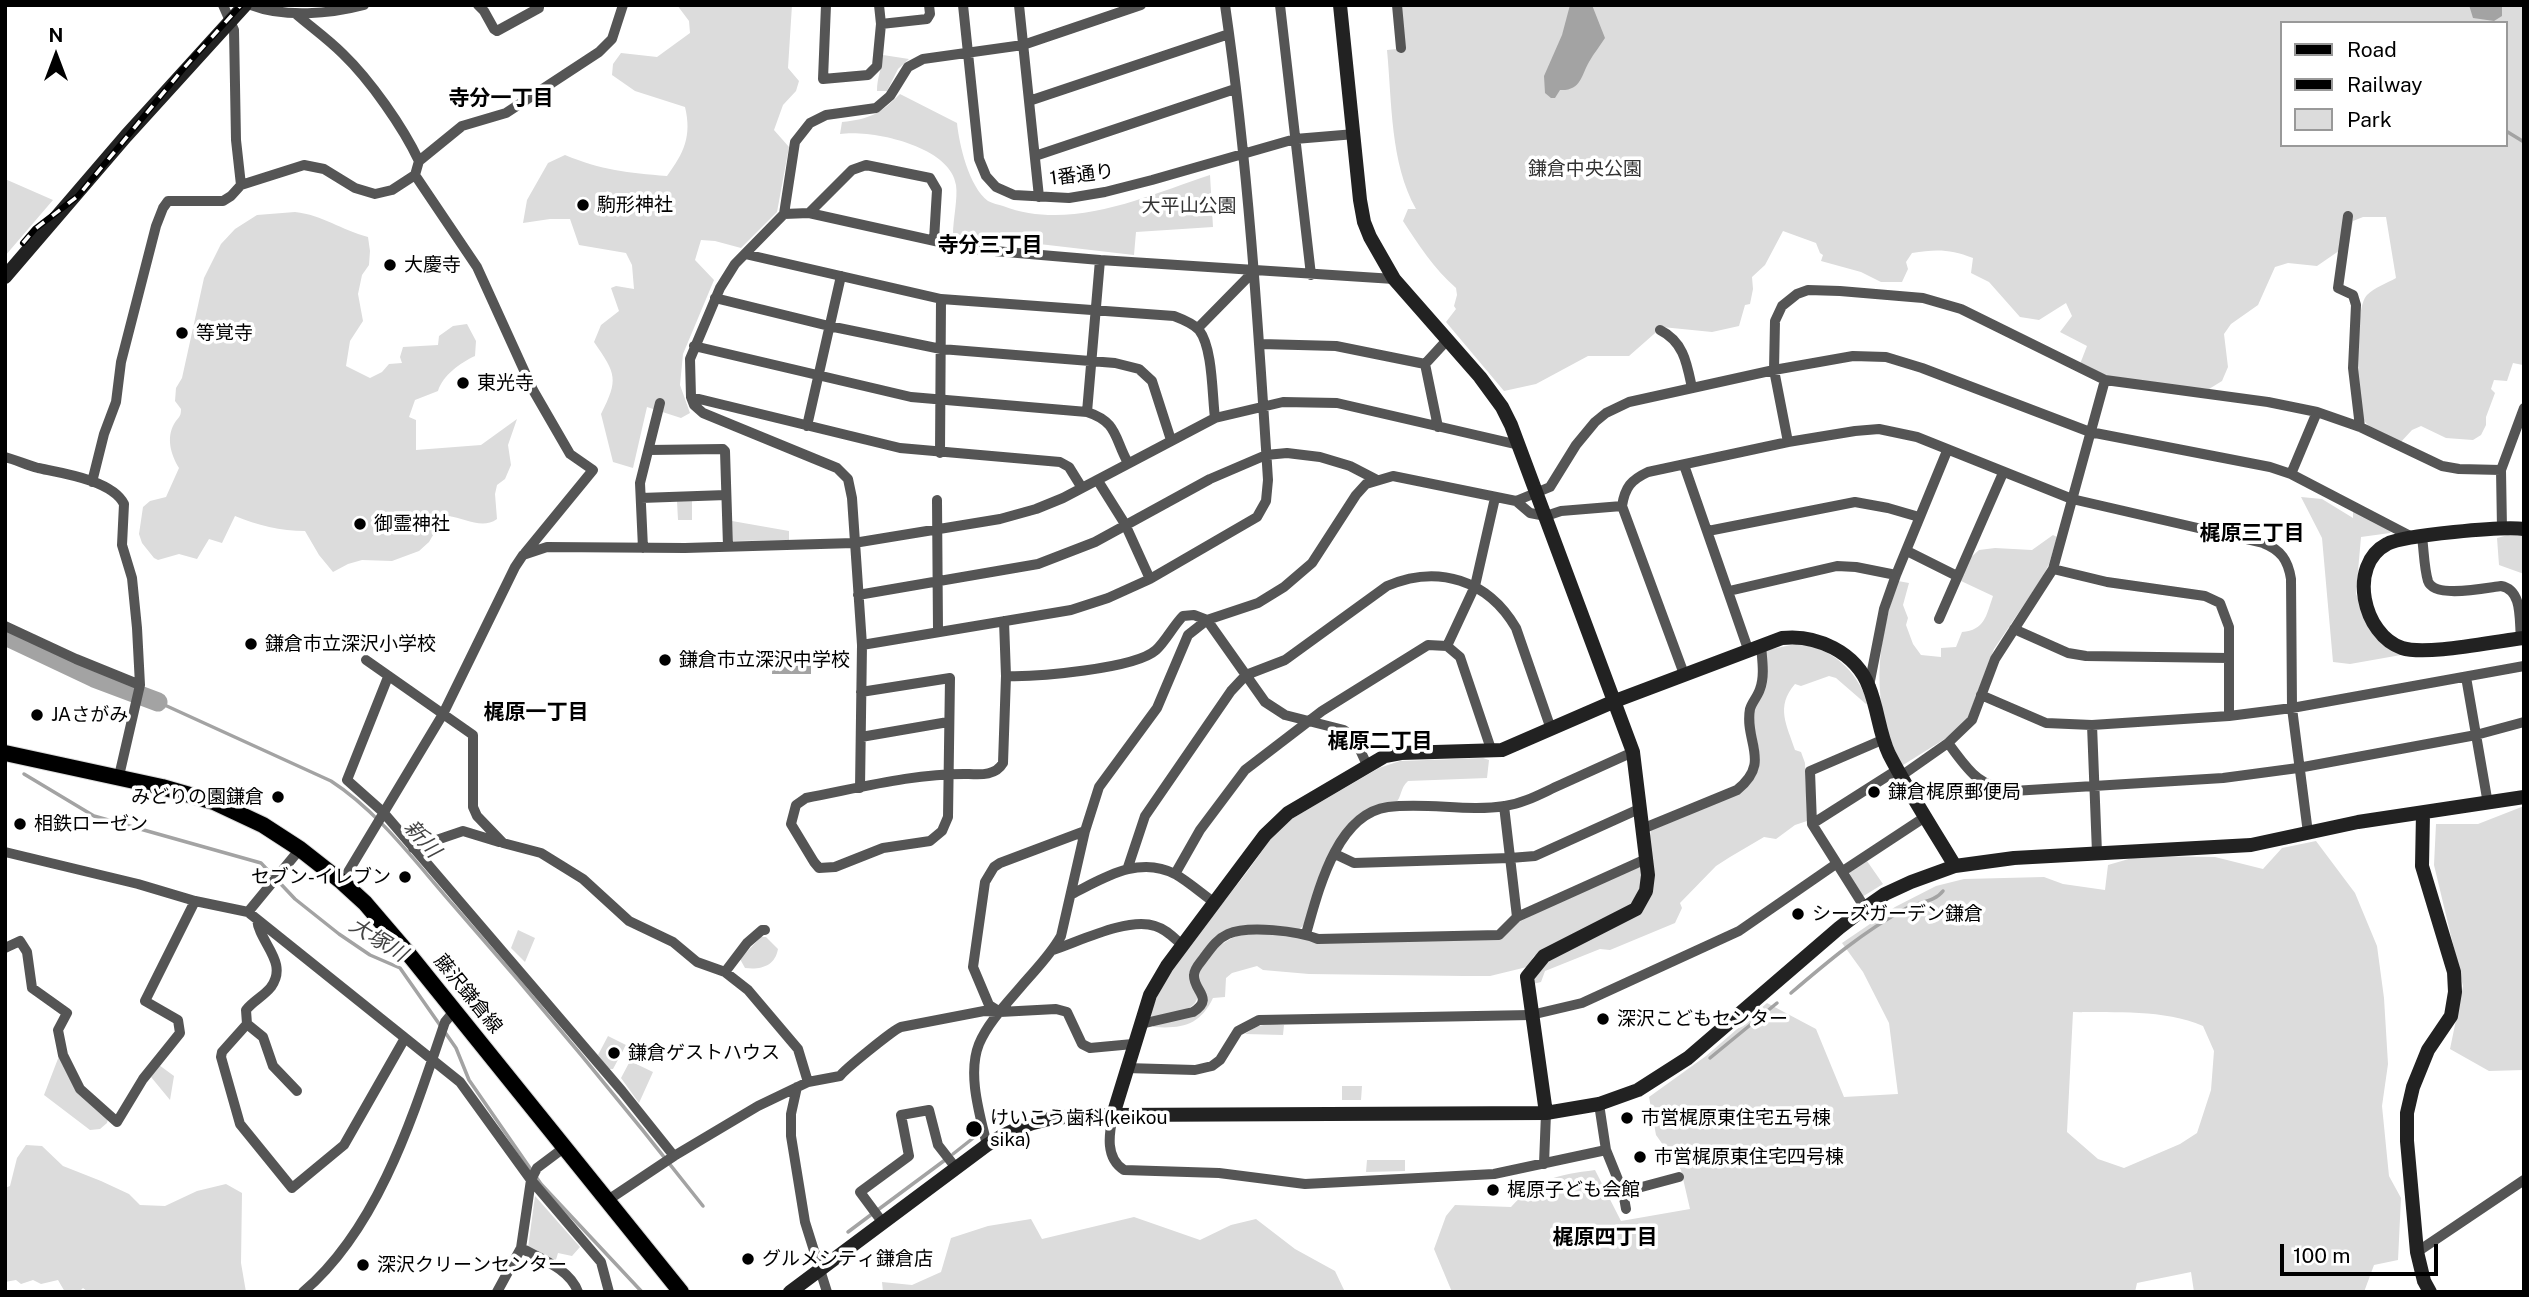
<!DOCTYPE html>
<html>
<head>
<meta charset="utf-8">
<style>
	body { margin:0 }
	#map { position:relative; width:2529px; height:1297px; overflow:hidden; background:#fff; font-family:"Public Sans",sans-serif }
	canvas { display:block }
	.frame { position:absolute; inset:0; border:7px solid #000; pointer-events:none }
	.legend { position:absolute; left:2280px; top:21px; width:228px; height:126px; box-sizing:border-box; background:#fff; border:2px solid #999; margin:0; padding:9px 12px; list-style:none; font-size:21px; color:#000 }
	.legend li { display:flex; align-items:center; gap:14px; height:35px }
	.legend b { width:35px; border:2px solid #999 }
	.north { position:absolute; left:21px; top:21px; width:70px; height:70px; -webkit-text-stroke:5px #fff; paint-order:stroke; rotate:0deg; font-size:19px; font-weight:700; line-height:28px; text-align:center; color:#000 }
	.north::after { content:''; display:block; margin:auto; width:24px; height:32px; background:#000; clip-path:polygon(50% 0,100% 100%,50% 72%,0 100%) }
	.scale { position:absolute; left:2280px; top:1244px; width:158px; height:32px; box-sizing:border-box; border:4px solid #000; border-top:0; padding-left:9px; font-size:21px; line-height:24px; white-space:nowrap; color:#000; -webkit-text-stroke:5px #fff; paint-order:stroke }
</style>
</head>
<body>
<div id="map">
<canvas width="2529" height="1297"></canvas>
<div class="frame"></div>
<ul class="legend">
<li><b style="height:9px;background:#000"></b>Road</li>
<li><b style="height:9px;background:#000"></b>Railway</li>
<li><b style="height:19px;background:#dcdcdc"></b>Park</li>
</ul>
<div class="north">N</div>
<div class="scale">100 m</div>
</div>
<script>
const g = document.querySelector('canvas').getContext('2d');
g.lineJoin = 'round';
function fill(path, color) { g.fillStyle = color; g.fill(path, 'evenodd'); }
function stroke(path, color, width, dash) { g.strokeStyle = color; g.lineWidth = width; g.lineCap = dash ? 'butt' : 'round'; g.setLineDash(dash || []); g.stroke(path); }
function write(font, color, halo, rows, align = 'center') {
  g.font = font + ' "Public Sans","Noto Sans JP",sans-serif'; g.lineWidth = 7; g.setLineDash([]); g.textBaseline = 'middle'; g.strokeStyle = halo; g.fillStyle = color; for (const [text, x, y, turn = 0] of rows) {
    g.save(); g.translate(x, y); g.rotate((+turn || 0) * Math.PI / 180); g.textAlign = isNaN(turn) ? turn : align; if (halo) g.strokeText(text, 0, 0); g.fillText(text, 0, 0); g.restore();
  }
}
fill(new Path2D(`
	M677,5H792L788,68L799,81L796,91L783,105L774,130L789,147L777,212L741,248L715,241L701,240L695,260L714,280L683,354L680,385L690,413L681,418L647,407L633,468L613,462L601,414C619,379 616,374 594,342L601,325L619,311L611,288L616,286L634,289L632,265L626,253L579,245L570,219H550L523,223L527,200L548,163L565,155C601,170 628,173 667,176C684,153 692,136 685,107L635,91L612,75L613,64L621,53L657,57L690,33L689,21Z
	M1401,5H2524L2523,365L2513,363L2507,381L2494,380L2491,389L2495,393L2486,417V425L2481,435L2473,440L2446,438L2421,426L2412,430L2399,444C2389,438 2374,433 2366,423C2355,409 2354,307 2367,295C2374,288 2387,283 2396,278L2386,217H2363L2353,221L2349,244L2317,266L2288,263L2275,267L2258,305L2231,324L2224,334L2228,367L2222,381L2209,389L2153,384L2106,377L2080,364L2087,346L2060,332L2072,316L2066,303L2039,320L2020,317L1989,282L1971,273L1973,258C1950,249 1936,249 1912,253L1906,262L1908,269L1902,282H1881L1861,272L1821,261L1823,255L1820,253L1816,243L1783,231L1765,265L1752,277L1753,289L1750,304L1745,305L1739,326L1712,332L1662,327L1629,356H1588L1536,384L1504,391L1446,322L1456,309L1454,306L1457,295L1456,288C1434,269 1418,244 1403,221L1408,209H1416C1390,163 1392,102 1387,50L1397,49ZM2282,23H2506V145H2282Z
	M883,55L909,59L898,69L887,91H877C877,77 882,68 883,55Z
	M900,94L957,123C959,144 969,187 988,201C992,203 999,205 1003,206C1071,232 1146,196 1210,175L1213,227L1136,232L1134,255L953,234C953,220 958,198 956,185C951,146 871,129 840,134L842,122C870,119 880,114 900,94Z
	M5,179L53,200L5,256Z
	M295,212C323,215 341,230 368,237L370,251L369,265L362,275L358,294L363,321L350,341L346,366L370,378L382,372L389,364L402,363L400,357L403,347L438,345L439,336L453,326L467,324L476,341L475,356C460,363 443,375 438,391L415,400L409,417L416,420V450L481,445L517,419L508,445L511,465L505,479L497,485L495,494L497,519C482,530 465,518 448,516L442,520L429,542L419,551L392,561L362,560L348,564L333,572L319,555L305,531C281,531 257,525 235,516L222,543L209,539L197,559L179,554L158,560L154,558L142,543L139,534L143,507L150,501L166,497L179,468C171,455 166,438 174,424C178,417 181,418 181,409L175,401L176,388L182,378L204,278L221,244L235,229L257,215Z
	M2301,497L2322,499L2353,518V511L2391,531L2390,533L2361,537L2356,594L2377,637L2401,655L2350,664L2333,662L2322,538Z
	M692,500V520H678L677,501Z
	M732,521L789,531V540L733,541Z
	M2053,535L2057,537L2049,564L2042,578L1994,649L1967,720L1956,732L1903,765C1868,706 1877,642 1898,581L1909,583L1903,605L1908,618L1906,625L1913,644L1921,655L1941,657V648L1956,647L1962,632C1985,630 1986,616 1993,596L1961,581L1968,560L1979,550L1995,548L2032,550Z
	M2508,535L2524,536V574L2499,565L2497,538Z
	M1796,644C1832,647 1856,670 1868,703L1866,704L1836,678L1829,676L1801,686L1795,684C1775,707 1787,725 1795,750L1801,752L1805,763L1807,821L1795,825L1776,839L1764,837L1730,857L1716,866L1680,903L1682,908L1675,923L1610,950L1600,949L1545,971L1541,982L1533,984L1536,972L1544,962L1636,915L1651,830L1743,790C1773,766 1753,743 1753,713C1753,694 1761,672 1765,653L1767,650Z
	M1483,758L1489,760L1487,778L1408,781C1400,788 1402,797 1395,804L1355,820L1303,926L1298,930L1235,928L1198,958C1199,1011 1204,1005 1152,1019L1148,1016L1170,970L1247,872L1272,837L1288,821L1379,768L1400,761Z
	M2524,806V1070L2489,1071L2450,1049L2463,986L2434,865L2436,824H2478Z
	M2316,841L2355,893L2377,946L2384,998L2388,1064L2382,1106L2389,1176L2401,1198L2398,1260L2374,1265L2364,1292H2194L2191,1272L2137,1283L2135,1292H1452L1434,1249L1446,1216L1455,1205L1511,1207C1538,1178 1558,1175 1595,1170L1621,1221L1690,1209L1681,1170L1656,1135L1649,1097L1706,1056L1767,1003L1816,1029L1844,1097L1898,1094L1889,1023L1863,972L1842,943L1895,907L1936,886L1964,879L2044,877L2063,884L2105,890L2108,865L2139,856L2215,857L2263,869L2282,848ZM2073,1012C2115,1013 2164,1009 2203,1026L2214,1051L2211,1090L2197,1133L2180,1144L2124,1168L2098,1159L2067,1132Z
	M1867,861L1883,884L1862,897L1849,876L1850,871Z
	M1641,867L1644,875L1641,889L1633,906L1534,956L1527,967L1490,976H1464L1309,974L1263,970L1257,966L1232,973L1226,978L1225,997L1213,998C1200,1025 1183,1029 1153,1027L1154,1024L1191,1016L1206,997L1197,975C1204,956 1223,941 1241,934L1496,939L1523,917L1633,868Z
	M518,930L535,938L525,962L511,948Z
	M761,937H766L778,949C775,966 761,970 745,968L740,959Z
	M1271,1024L1284,1025L1283,1035L1245,1034L1257,1026Z
	M608,1036L626,1045L613,1069H609L598,1055Z
	M59,1056L108,1119L107,1123L100,1129L90,1130L44,1095Z
	M630,1061L653,1072L639,1103L621,1078Z
	M159,1065L174,1076L170,1100L151,1077Z
	M1342,1086H1362L1361,1100H1342Z
	M26,1145L42,1146L63,1166L101,1181L129,1194L140,1205L165,1206L197,1191L226,1184L242,1193L241,1263L246,1292H88L83,1288L79,1292H65L58,1280L41,1284L33,1280L21,1284L16,1280L5,1282V1188L10,1186L17,1158Z
	M1367,1160H1405V1171L1366,1172Z
	M535,1196L580,1247L572,1256L558,1253L555,1263L528,1248Z
	M1134,1217L1200,1240L1231,1225L1256,1219L1295,1249L1335,1271L1345,1292H883L882,1282L912,1285L941,1272L951,1238L988,1226L1031,1219L1042,1239Z`), '#dcdcdc');
fill(new Path2D(`
	M1570,5H1592L1605,38C1600,46 1594,53 1589,62C1581,76 1581,91 1560,90L1555,98H1551L1545,93L1544,76L1562,35Z
	M2469,5H2502V16L2494,21L2473,18Z
	M773,652L811,653V674H772Z`), '#a3a3a3');
stroke(new Path2D(`
	M2506,131L2524,142
	M158,702L331,781C379,812 416,863 454,906C540,1004 623,1104 703,1206
	M24,774L94,816L261,863L295,899L339,934L370,955L400,968L456,1048L469,1080L541,1184L642,1292
	M1791,993C1826,963 1864,931 1905,909C1917,902 1935,902 1943,891
	M1710,1058L1777,1003
	M953,1154L977,1135
	M879,1209L945,1160
	M848,1232L872,1214`), '#a3a3a3', 3.5);
stroke(new Path2D(`
	M5,636L94,678L158,702`), '#a3a3a3', 19);
const primary = new Path2D(`
	M5,753L162,787L214,802L263,825L300,849L342,882L365,903L407,952L681,1292`);
stroke(primary, '#dbdbdb', 18);
stroke(new Path2D(`
	M223,5L234,30L236,140L241,185
	M251,5C285,18 330,14 364,5
	M478,5L484,11L494,29L497,31L539,8V5
	M826,5L823,79L868,75L877,66L881,24L879,5
	M963,5L979,159L986,176L996,187L1014,195L1069,198L1105,192L1152,180L1295,139L1355,134
	M1019,5L1039,197
	M1280,5L1311,275
	M1397,5L1401,48
	M296,14C311,27 328,39 343,54C370,80 403,127 419,161
	M881,24L927,19L930,14L929,5
	M1029,101L1229,34
	M1035,156L1235,89
	M415,175L477,267L533,390L570,454L593,470L525,553
	M809,213L852,170L866,165L930,178L937,190L934,240
	M784,214L795,142L810,123L826,115L876,108L890,96L908,67L923,59L1023,45L1141,5
	M2348,216L2338,288L2353,295L2356,305L2353,368L2360,427
	M745,254L941,299L1174,316C1182,319 1193,323 1199,330C1213,348 1212,395 1215,418
	M715,298L829,326L941,349L1115,363L1139,369L1152,381L1171,440
	M1198,328L1254,271
	M1660,330C1684,342 1687,364 1692,388
	M1261,344L1336,346L1425,364
	M694,346L911,397L1087,412C1118,422 1114,438 1128,463
	M691,397L900,448L1060,462L1069,467L1082,488
	M1087,412L1100,260
	M807,426L841,276
	M1438,427L1425,364L1448,339
	M1788,442L1774,370L1775,321L1782,306L1797,294L1808,290L1840,291L1923,298L1961,309L2105,380L2268,402L2317,412L2360,427L2442,466L2459,469L2501,470
	M649,450L723,449L725,451L728,546
	M940,453L941,299
	M5,457C16,460 27,465 38,468C61,473 112,480 124,504L122,545L132,578L137,628L140,685L119,776
	M1684,465L1748,649
	M2291,474L2317,412
	M1098,481L1125,524L1150,579
	M92,482L104,434L116,402L121,362L156,226L163,208L168,201H223L231,196L241,185L304,165L324,169L355,188L375,194L392,190L415,175L419,161L462,126L506,113L599,52L612,39L623,5
	M641,498L726,495
	M937,500L938,631
	M1516,501L1530,513L1546,516L1561,511L1622,506C1625,487 1631,480 1648,472L1788,442L1855,431L1879,429L1917,437L2072,499L2263,543C2281,550 2288,560 2291,579L2292,708L2308,833
	M1622,506L1684,674
	M2502,529L2501,470L2524,408
	M1708,531L1855,502L1888,508L1919,517
	M2422,537C2424,551 2424,568 2428,581C2434,599 2485,588 2501,586C2523,590 2519,620 2521,639
	M643,548L640,483L660,403
	M1907,551L1957,576
	M2053,569L2107,582L2205,596L2220,603L2229,627V716
	M1729,591L1837,566L1856,567L1896,575
	M858,595L1038,564L1095,542L1210,479L1266,455L1287,453L1320,457L1350,466L1377,480
	M1939,619L2003,473
	M5,626L76,659L140,685
	M2014,629L2068,653L2086,656L2229,658
	M862,645L1071,610L1108,598L1150,579L1257,517L1266,501L1268,480C1258,322 1248,163 1225,5
	M1447,646L1475,586L1495,498
	M366,660L473,735V807L477,816L503,843L541,853L583,879L629,921L673,942L697,962L725,972L748,990L798,1049L808,1082
	M1006,676C1036,677 1135,669 1156,650C1166,641 1173,626 1183,616L1194,615L1207,620L1265,702L1285,715L1344,730L1355,739L1367,765
	M388,677L347,780L383,812L622,1091L674,1156
	M2466,677L2488,804
	M1869,686L1884,609L1896,575L1947,451
	M861,692L950,678L948,817L942,831L930,841L883,848L835,867L819,868L814,862L791,824L796,805L806,798C859,788 915,773 969,774C982,775 996,775 1003,763L1006,676L1004,621
	M1981,695L2046,723L2092,725L2229,716L2292,708L2524,666
	M2092,725L2097,853
	M861,737L948,722
	M1948,743C1968,769 1977,787 2013,791L2223,778L2298,768L2476,735L2524,722
	M1901,776L1948,743L1972,720L1995,659L2053,569L2105,380
	M860,788L862,645L852,498L848,479L837,468L703,413L694,405L691,397L690,359L720,288L735,264L784,214L809,213L971,249L1100,260L1394,279
	M1504,806L1517,917
	M1812,824L1897,770
	M1642,829L1737,790C1772,762 1744,742 1750,709C1752,702 1758,696 1760,689C1765,676 1762,659 1761,645
	M413,848L463,831L499,842
	M5,852L138,884L195,901L248,912L460,1082L531,1180L601,1262L609,1292
	M1335,854L1354,863L1510,858L1535,856L1639,809
	M1128,867L1145,816L1231,691L1246,675L1285,660L1387,586C1438,564 1488,580 1516,628L1551,729
	M1843,871L1925,817
	M1175,874L1200,830L1245,770L1322,711L1428,645L1447,646L1460,657L1492,752
	M342,882L443,714L515,567L523,555L547,547L685,548L854,543L1000,519L1036,509L1063,498L1215,418L1283,402L1337,403L1519,445
	M1072,894C1104,878 1139,855 1175,874C1189,882 1202,894 1215,903
	M1865,908L1812,824L1810,771L1882,740
	M248,912L300,849
	M1306,934C1318,892 1336,814 1388,807C1427,802 1467,812 1505,806C1525,803 1542,793 1560,785C1584,774 1609,763 1633,752
	M5,948L20,941L27,952L32,988L67,1013L58,1030L63,1055L80,1089L117,1122L143,1079L180,1033L178,1020L145,1001L195,901
	M1053,950C1080,941 1128,917 1155,926C1166,929 1174,938 1182,945
	M725,972L747,943L762,930H765
	M1000,1012L989,1005L973,967L985,882L994,867L1000,863L1085,831
	M247,1024L246,1010C253,1001 264,996 271,987C289,962 259,943 257,919
	M1141,1024L1193,1012C1215,998 1193,991 1194,975C1194,968 1201,962 1205,956C1211,948 1217,939 1228,934C1248,925 1298,931 1318,939L1499,935L1517,917L1646,859
	M1126,1068L1195,1070L1212,1066L1220,1060L1238,1031L1259,1020L1531,1015L1582,1003L1739,931L1836,864
	M797,1087L791,1114V1136L805,1222L827,1292
	M297,1091L273,1066L263,1037L247,1024L222,1052L221,1057L240,1124L292,1188L344,1145L405,1038
	M1599,1104L1606,1150L1623,1192L1626,1209
	M1113,1115C1109,1134 1105,1158 1124,1170L1219,1173L1305,1184L1494,1174L1606,1150
	M987,1145C980,1115 967,1074 979,1044C988,1022 1009,1001 1024,983C1037,968 1051,954 1061,936L1085,831L1099,787L1157,708L1188,635L1207,620L1258,603L1284,587L1312,563L1356,495L1366,484L1393,476L1516,501L1550,487L1576,445L1595,422L1606,413L1629,402L1774,370L1853,356L1886,357L1922,368L2090,432L2270,467L2291,474L2412,537
	M1544,1164L1546,1113
	M1623,1192L1679,1177
	M608,1200L674,1156L758,1106L808,1082L840,1076C844,1070 893,1030 901,1027L984,1011L1000,1012L1056,1009L1067,1012L1082,1044L1090,1048L1133,1044
	M883,1223L860,1192L909,1156L901,1115L929,1110L938,1145L956,1168
	M521,1248C541,1259 570,1269 578,1292
	M2417,1252L2524,1180
	M303,1292C379,1228 414,1113 445,1022L455,1010
	M497,1292L521,1248L531,1180L537,1168L565,1147`), '#555', 10);
stroke(new Path2D(`
	M1340,5L1360,200L1364,222L1370,237L1394,279L1480,377L1502,407L1511,425L1633,752L1648,875L1646,891L1636,909L1544,956L1527,977L1546,1113
	M5,277L126,136L245,5
	M2524,529C2504,526 2403,535 2387,544C2347,565 2363,635 2402,648C2427,656 2495,641 2524,638
	M2423,813L2422,866L2454,972L2455,992L2451,1016L2428,1050L2413,1087L2407,1113V1141L2417,1252L2424,1281L2430,1292
	M1113,1115L1150,995L1167,966L1265,835L1288,813L1385,756L1401,753L1502,750L1615,701L1782,638C1816,634 1856,652 1869,687C1878,709 1879,733 1889,754C1909,793 1933,829 1955,866
	M790,1292L987,1145C1029,1117 1064,1115 1113,1115L1546,1113L1599,1104L1638,1090L1688,1058L1839,928L1865,908L1885,894L1911,882L1955,866L2014,858L2251,845L2358,822L2524,797`), '#222', 14);
stroke(primary, '#000', 16);
const rail = new Path2D(`
	M23,243L35,229L78,196L183,69L241,5`);
stroke(rail, '#000', 6);
stroke(rail, '#fff', 3.5, [10]);
for (const [x, y, r, color] of [
	[583,205,7,"#000"],
	[390,265,7,"#000"],
	[182,333,7,"#000"],
	[463,383,7,"#000"],
	[360,524,7,"#000"],
	[251,644,7,"#000"],
	[665,660,7,"#000"],
	[37,715,7,"#000"],
	[1874,792,7,"#000"],
	[278,797,7,"#000"],
	[20,824,7,"#000"],
	[405,877,7,"#000"],
	[1798,914,7,"#000"],
	[1603,1019,7,"#000"],
	[614,1053,7,"#000"],
	[1627,1118,7,"#000"],
	[974,1129,9,"#000"],
	[1640,1157,7,"#000"],
	[1493,1190,7,"#000"],
	[748,1259,7,"#000"],
	[363,1265,7,"#000"]
]) { const dot = new Path2D(); dot.arc(x, y, r, 0, 2 * Math.PI); g.fillStyle = color; g.fill(dot); stroke(dot, '#fff', 2.5); }
write('19px', '#333', '#fff', [
	["鎌倉中央公園",1585,169],
	["大平山公園",1189,206]
]);
write('19px', '#000', '#fff', [
	["1番通り",1082,175,-7],
	["藤沢鎌倉線",468,994,51]
]);
write('19px', '#000', '#fff', [
	["駒形神社",597,205],
	["大慶寺",404,265],
	["等覚寺",196,333],
	["東光寺",477,383],
	["御霊神社",374,524],
	["鎌倉市立深沢小学校",265,644],
	["鎌倉市立深沢中学校",679,660],
	["JAさがみ",51,715],
	["鎌倉梶原郵便局",1888,792],
	["みどりの園鎌倉",264,797,"right"],
	["相鉄ローゼン",34,824],
	["セブン-イレブン",391,877,"right"],
	["シーズガーデン鎌倉",1812,914],
	["深沢こどもセンター",1617,1019],
	["鎌倉ゲストハウス",628,1053],
	["けいこう歯科(keikou",990,1118],
	["sika)",990,1140],
	["市営梶原東住宅五号棟",1641,1118],
	["市営梶原東住宅四号棟",1654,1157],
	["梶原子ども会館",1507,1190],
	["グルメシティ鎌倉店",762,1259],
	["深沢クリーンセンター",377,1265]
], 'left');
write('bold 21px', '#000', '#fff', [
	["寺分一丁目",501,99],
	["寺分三丁目",990,246],
	["梶原三丁目",2252,534],
	["梶原一丁目",536,713],
	["梶原二丁目",1380,742],
	["梶原四丁目",1605,1238]
]);
write('italic 21px', '#444', '#fff', [
	["新川",422,839,48],
	["大塚川",378,940,32]
]);
</script>
</body>
</html>
